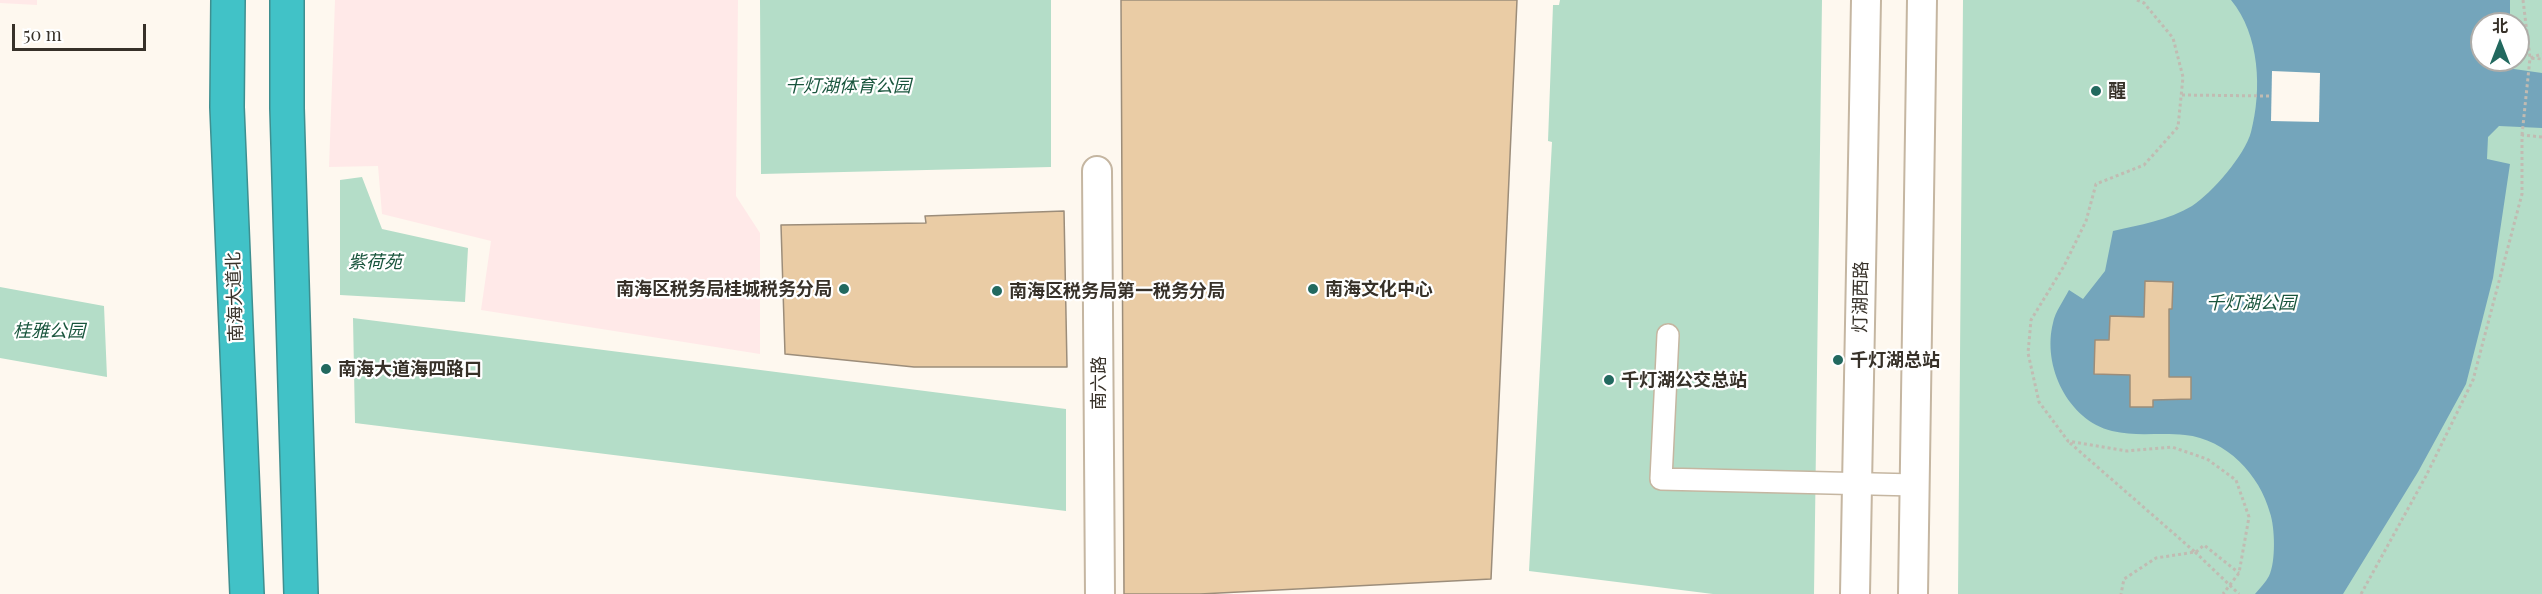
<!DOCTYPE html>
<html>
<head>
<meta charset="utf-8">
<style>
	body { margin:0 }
	#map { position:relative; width:2542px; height:594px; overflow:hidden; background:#fef8ef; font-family:"Playfair Display","Noto Sans SC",serif }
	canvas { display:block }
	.north { position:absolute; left:2470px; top:12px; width:60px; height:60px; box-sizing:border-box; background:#fff; border:2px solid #afada9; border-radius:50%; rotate:0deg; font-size:16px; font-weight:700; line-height:24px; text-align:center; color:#373129 }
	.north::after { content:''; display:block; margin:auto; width:21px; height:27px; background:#22695f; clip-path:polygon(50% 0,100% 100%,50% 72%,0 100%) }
	.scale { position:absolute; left:12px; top:24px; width:134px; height:27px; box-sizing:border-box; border:3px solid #373129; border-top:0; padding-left:8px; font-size:18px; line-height:21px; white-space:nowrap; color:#373129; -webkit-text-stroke:4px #fff; paint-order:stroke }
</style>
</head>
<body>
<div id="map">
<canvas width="2542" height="594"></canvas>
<div class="north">北</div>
<div class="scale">50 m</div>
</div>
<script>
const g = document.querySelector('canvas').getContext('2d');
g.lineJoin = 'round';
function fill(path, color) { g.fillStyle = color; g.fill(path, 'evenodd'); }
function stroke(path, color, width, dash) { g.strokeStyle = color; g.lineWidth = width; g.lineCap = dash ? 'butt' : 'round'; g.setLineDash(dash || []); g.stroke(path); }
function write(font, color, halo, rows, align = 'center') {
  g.font = font + ' "Playfair Display","Noto Sans SC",serif'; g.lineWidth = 4.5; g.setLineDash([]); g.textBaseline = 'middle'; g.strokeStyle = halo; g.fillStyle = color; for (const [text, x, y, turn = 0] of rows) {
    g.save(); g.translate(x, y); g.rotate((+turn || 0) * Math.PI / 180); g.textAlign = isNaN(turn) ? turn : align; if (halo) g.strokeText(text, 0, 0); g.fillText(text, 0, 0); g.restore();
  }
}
fill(new Path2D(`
	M0,0H37V5L0,3Z
	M335,0H738L736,196L760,233V354L481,310L491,241L382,214L378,166L329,167Z`), '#ffe9e8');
fill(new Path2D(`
	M760,0H1051V167L761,174Z
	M1560,0H1822L1814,594H1713L1529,571L1552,142L1548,141L1553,5H1559Z
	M1963,0H2542V594H1958ZM2482,24H2518V60H2482Z
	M362,177L382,229L468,248L465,302L340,295V180Z
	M0,287L104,306L107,377L0,358Z
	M353,318L1066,409V511L355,423Z`), '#b4ddc8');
fill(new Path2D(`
	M2231,0H2510V24H2482V60H2497L2507,68L2542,73V128L2499,126L2488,137L2487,159L2510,164L2493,278L2466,384L2418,472L2343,594H2255C2260,588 2266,582 2269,576C2276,562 2275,527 2270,513C2260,475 2226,439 2185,435C2160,432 2137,437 2112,431C2068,420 2042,366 2053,323C2055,312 2064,300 2069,290L2083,299L2105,271L2113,231C2139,225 2169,220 2192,206C2212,193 2245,155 2251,132C2262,90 2260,35 2231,0Z`), '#74a5bb');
fill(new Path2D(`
	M2272,71L2320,73L2319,122L2271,121Z`), '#fef8ef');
const building = new Path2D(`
	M1121,0H1517L1491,579L1200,594H1124Z
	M1064,211L1067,367H914L785,354L781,225L926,223L925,216Z
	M2145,281L2173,282L2172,309H2169V377H2191V399L2153,400V407H2130V375L2094,374L2095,340H2109L2110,316L2144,317Z`);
fill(building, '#eacca5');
stroke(building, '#9c8d7a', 1.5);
const street = new Path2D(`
	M1668,335L1661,479L1915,485`);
const secondary = new Path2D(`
	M1097,171L1100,594
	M1855,594L1866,0
	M1913,594L1922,0`);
const highway = new Path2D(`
	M228,0L227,107L247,594
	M287,0V108L301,594`);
stroke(street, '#c5b6a1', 24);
stroke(secondary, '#c5b6a1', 32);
stroke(highway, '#3e8f90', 36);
stroke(new Path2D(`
	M2137,0L2144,3L2173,38L2183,77L2178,127L2144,165L2096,184L2086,221L2064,266L2031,320L2028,353L2039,402L2068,441L2127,451L2172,447L2207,459L2236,480L2249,517L2239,573L2223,594
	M2523,0L2530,58L2542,59
	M2182,95L2271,96
	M2522,135L2530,58L2542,54
	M2070,443L2195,552L2156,558L2124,579L2121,594
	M2196,552L2204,545L2239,573
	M2361,594L2426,476L2473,380L2522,194V135L2542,137`), '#c1bbb2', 3, [3, 3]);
stroke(street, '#fff', 21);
stroke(secondary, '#fff', 28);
stroke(highway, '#41c2c7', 33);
stroke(new Path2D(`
	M2195,552L2239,594`), '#c1bbb2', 3, [3, 3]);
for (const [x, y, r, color] of [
	[2096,91,6,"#22695f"],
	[844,289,6,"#22695f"],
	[1313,289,6,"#22695f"],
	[997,291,6,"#22695f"],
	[1838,360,6,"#22695f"],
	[326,369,6,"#22695f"],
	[1609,380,6,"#22695f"]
]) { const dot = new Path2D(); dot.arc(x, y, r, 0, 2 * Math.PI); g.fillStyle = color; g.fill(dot); stroke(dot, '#fff', 2); }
write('italic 18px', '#19553d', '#fff', [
	["千灯湖体育公园",848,86],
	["紫荷苑",375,262],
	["千灯湖公园",2251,303],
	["桂雅公园",49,331]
]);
write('bold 18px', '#373129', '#fff', [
	["醒",2108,91],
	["南海区税务局桂城税务分局",832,289,"right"],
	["南海文化中心",1325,289],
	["南海区税务局第一税务分局",1009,291],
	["千灯湖总站",1850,360],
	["南海大道海四路口",338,369],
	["千灯湖公交总站",1621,380]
], 'left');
write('18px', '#373129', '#fff', [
	["南海大道北",235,297,-92],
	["灯湖西路",1861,297,-89],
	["南六路",1099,383,-90]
]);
</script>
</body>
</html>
